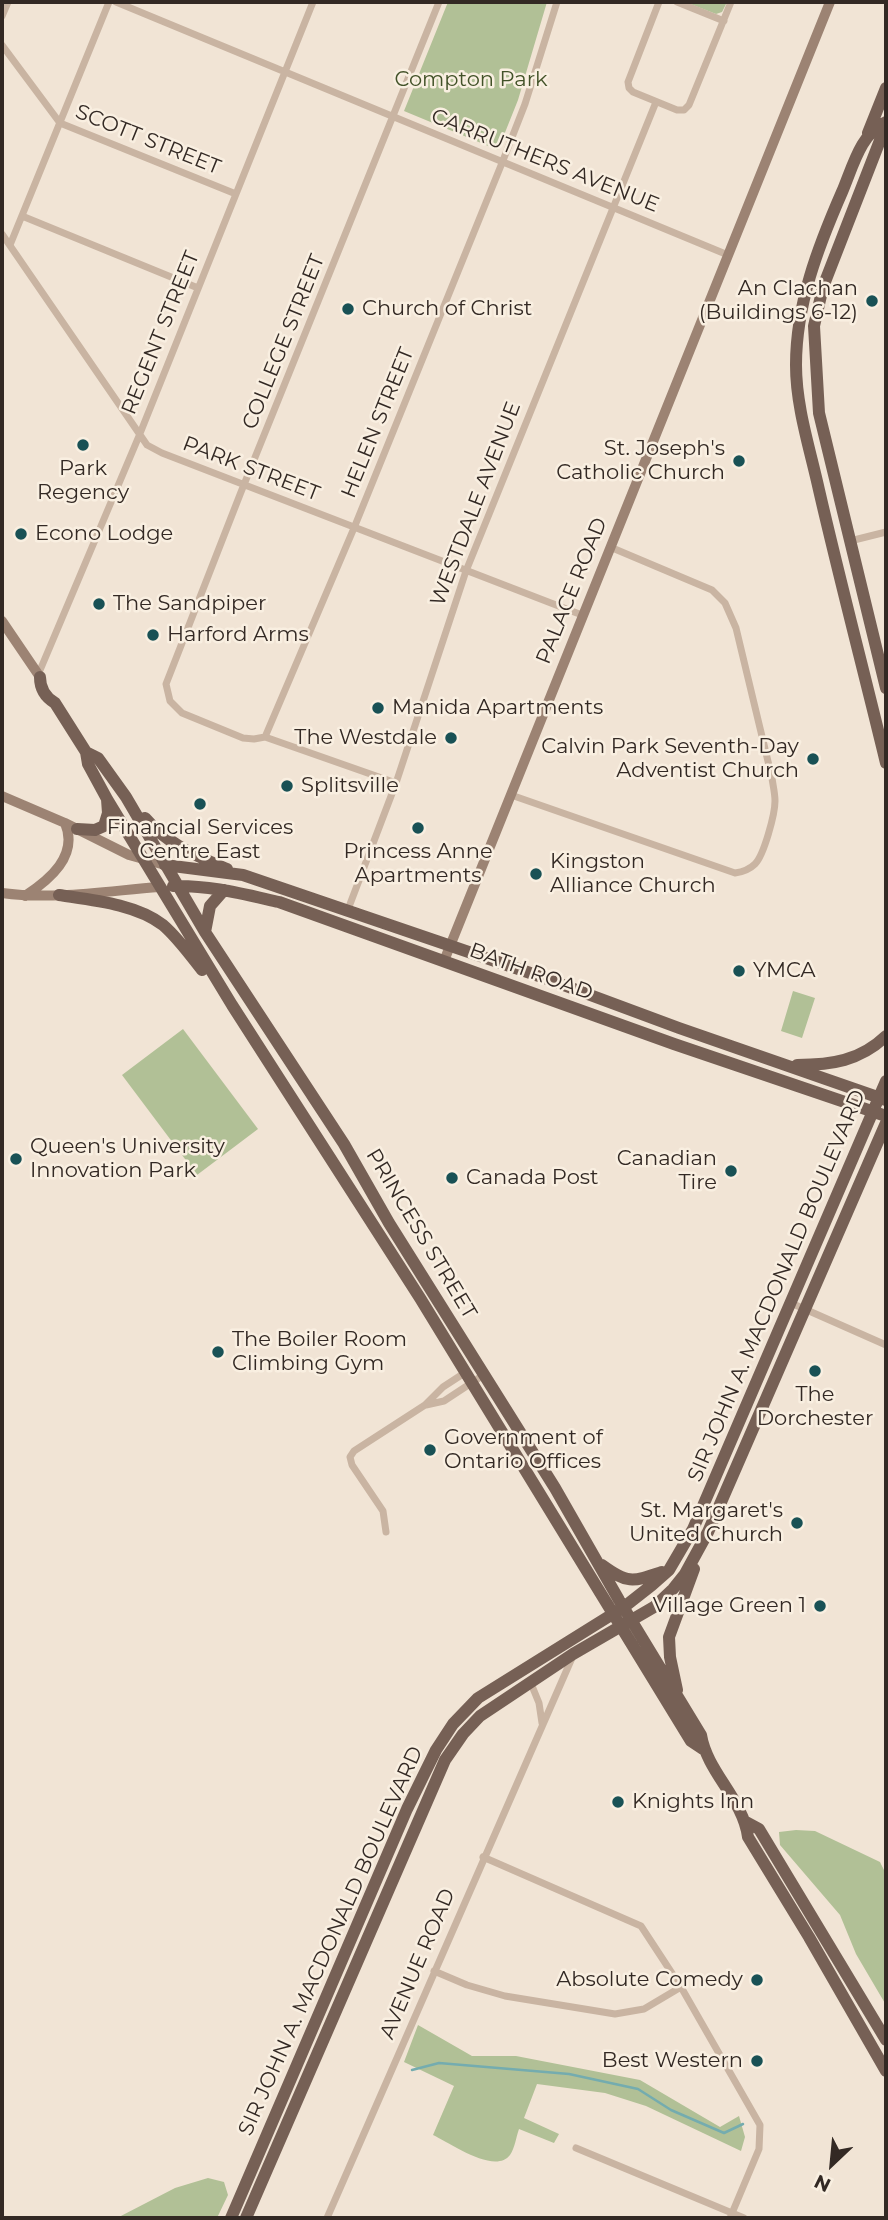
<!DOCTYPE html>
<html>
<head>
<meta charset="utf-8">
<style>
	body { margin:0 }
	#map { position:relative; width:888px; height:2220px; overflow:hidden; background:#f1e4d5; font-family:Montserrat,sans-serif }
	canvas { display:block }
	.frame { position:absolute; inset:0; border:4px solid #332924; pointer-events:none }
	.north { position:absolute; left:797px; top:2129px; width:70px; height:70px; -webkit-text-stroke:5px #f9efe1; paint-order:stroke; rotate:206deg; font-size:19px; font-weight:700; line-height:28px; text-align:center; color:#332924 }
	.north::after { content:''; display:block; margin:auto; width:24px; height:32px; background:#332924; clip-path:polygon(50% 0,100% 100%,50% 72%,0 100%) }
</style>
</head>
<body>
<div id="map">
<canvas width="888" height="2220"></canvas>
<div class="frame"></div>
<div class="north">N</div>
</div>
<script>
const g = document.querySelector('canvas').getContext('2d');
g.lineJoin = 'round';
function fill(path, color) { g.fillStyle = color; g.fill(path, 'evenodd'); }
function stroke(path, color, width, dash) { g.strokeStyle = color; g.lineWidth = width; g.lineCap = dash ? 'butt' : 'round'; g.setLineDash(dash || []); g.stroke(path); }
function write(font, color, halo, rows, align = 'center') {
  g.font = font + ' Montserrat,sans-serif'; g.lineWidth = 5; g.setLineDash([]); g.textBaseline = 'middle'; g.strokeStyle = halo; g.fillStyle = color; for (const [text, x, y, turn = 0] of rows) {
    g.save(); g.translate(x, y); g.rotate((+turn || 0) * Math.PI / 180); g.textAlign = isNaN(turn) ? turn : align; if (halo) g.strokeText(text, 0, 0); g.fillText(text, 0, 0); g.restore();
  }
}
fill(new Path2D(`
	M448,2H547L518,100L498,150L404,111Z
	M685,2H727L722,12L716,14Z
	M793,991L815,998L802,1038L781,1031Z
	M183,1029L258,1129L197,1175L122,1075Z
	M796,1830L815,1831L880,1862L886,1874V2005L856,1954L840,1915L780,1845L779,1832Z
	M418,2025L472,2056H516L640,2080L720,2127L739,2116L745,2137L741,2151L646,2106L605,2093L537,2084L524,2118L559,2134L554,2143L519,2129C516,2137 515,2148 510,2155C495,2175 450,2143 433,2135L454,2086L404,2062Z
	M208,2178L224,2182L228,2195L217,2218H117L175,2188Z`), '#b1c096');
stroke(new Path2D(`
	M412,2070L439,2063L569,2074L638,2089L671,2110L724,2133L743,2124`), '#74acaf', 2.5);
stroke(new Path2D(`
	M116,2L728,255
	M659,2L628,82L629,88L633,92L677,110H684L689,105L731,2
	M677,2L724,21
	M2,16L8,2
	M2,45L60,123L236,194
	M22,216L198,288
	M2,234L147,445L162,453L582,615
	M10,245L109,2
	M850,541L886,532
	M38,675L139,436L313,2
	M265,737L354,528L502,163L525,104L557,2
	M396,783L265,737L254,739L243,738L182,713L170,701L166,684L241,492L439,2
	M511,795L735,873C742,872 749,870 755,864C764,855 775,814 775,801C775,793 773,786 772,778L736,628L725,603L712,590L610,547
	M347,912L396,783L466,571L656,102
	M791,1303L886,1345
	M426,1405L444,1401L485,1374
	M386,1532L383,1511L352,1465L350,1457L354,1451L425,1405L443,1387L466,1372
	M530,1681L539,1703L542,1723
	M483,1857L641,1926L681,1987L760,2125L759,2149L730,2218
	M434,1971L467,1985L505,1996L615,2014L644,2009L681,1987
	M576,2148L744,2218
	M327,2218L572,1658`), '#c9b4a2', 7);
stroke(new Path2D(`
	M2,621L40,677
	M2,796L65,823L129,855L165,865
	M2,893C54,900 107,891 159,887
	M25,896C49,880 79,856 65,823
	M444,961L830,2`), '#9c8373', 10);
stroke(new Path2D(`
	M886,122C861,132 852,169 842,192C818,247 796,304 796,365C796,407 810,449 819,490C840,581 864,672 886,763
	M886,125L823,287L814,326L819,413L886,688
	M868,133L886,88
	M40,677C40,689 45,697 55,703L86,752L88,764L107,799L232,1005L420,1298L691,1741L703,1749
	M86,752L98,758L126,797L205,932L344,1144L389,1223L555,1488L619,1600L701,1735C707,1772 743,1799 748,1837L809,1937L886,2071
	M145,818C167,844 197,856 227,869
	M77,829L95,830L104,826L108,813L107,799
	M165,865L243,875L539,976L679,1028L886,1100
	M173,886C209,885 243,894 279,902L674,1044L886,1116
	M59,895C92,900 136,904 163,925C178,938 190,955 202,970
	M205,932L210,906L224,890
	M797,1065C831,1065 860,1061 886,1036
	M602,1565C628,1584 632,1582 662,1572
	M677,1690L670,1657L669,1637L694,1569
	M746,1822L759,1829L886,2040
	M231,2218L407,1809L436,1750L453,1724L478,1698L624,1607L652,1585L669,1570L693,1529L886,1081
	M246,2218L445,1760L463,1734L480,1716L573,1654L654,1607L673,1589L685,1574L708,1532L886,1123`), '#766055', 12);
for (const [x, y, r, color] of [
	[872,301,7,"#195155"],
	[348,309,7,"#195155"],
	[83,445,7,"#195155"],
	[739,461,7,"#195155"],
	[21,534,7,"#195155"],
	[99,604,7,"#195155"],
	[153,635,7,"#195155"],
	[378,708,7,"#195155"],
	[451,738,7,"#195155"],
	[813,759,7,"#195155"],
	[287,786,7,"#195155"],
	[200,804,7,"#195155"],
	[418,828,7,"#195155"],
	[536,874,7,"#195155"],
	[739,971,7,"#195155"],
	[16,1159,7,"#195155"],
	[731,1171,7,"#195155"],
	[452,1178,7,"#195155"],
	[218,1352,7,"#195155"],
	[815,1371,7,"#195155"],
	[430,1450,7,"#195155"],
	[797,1523,7,"#195155"],
	[820,1606,7,"#195155"],
	[618,1802,7,"#195155"],
	[757,1980,7,"#195155"],
	[757,2061,7,"#195155"]
]) { const dot = new Path2D(); dot.arc(x, y, r, 0, 2 * Math.PI); g.fillStyle = color; g.fill(dot); stroke(dot, '#f9efe1', 2.5); }
write('21px', '#425228', '#f9efe1', [
	["Compton Park",471,80]
]);
write('21px', '#332924', '#f9efe1', [
	["SCOTT STREET",148,140,22],
	["CARRUTHERS AVENUE",545,161,22],
	["REGENT STREET",161,333,-68],
	["COLLEGE STREET",284,342,-68],
	["HELEN STREET",378,423,-68],
	["PARK STREET",251,469,21],
	["WESTDALE AVENUE",476,504,-69],
	["PALACE ROAD",572,591,-68],
	["BATH ROAD",531,972,20],
	["PRINCESS STREET",421,1234,59],
	["SIR JOHN A. MACDONALD BOULEVARD",777,1286,-67],
	["SIR JOHN A. MACDONALD BOULEVARD",331,1941,-66],
	["AVENUE ROAD",418,1964,-67]
]);
write('21px', '#332924', '#f9efe1', [
	["An Clachan",858,289,"right"],
	["(Buildings 6-12)",858,313,"right"],
	["Church of Christ",362,309],
	["St. Joseph's",725,449,"right"],
	["Catholic Church",725,473,"right"],
	["Park",83,469,"center"],
	["Regency",83,493,"center"],
	["Econo Lodge",35,534],
	["The Sandpiper",113,604],
	["Harford Arms",167,635],
	["Manida Apartments",392,708],
	["The Westdale",437,738,"right"],
	["Calvin Park Seventh-Day",799,747,"right"],
	["Adventist Church",799,771,"right"],
	["Splitsville",301,786],
	["Financial Services",200,828,"center"],
	["Centre East",200,852,"center"],
	["Princess Anne",418,852,"center"],
	["Apartments",418,876,"center"],
	["Kingston",550,862],
	["Alliance Church",550,886],
	["YMCA",753,971],
	["Queen's University",30,1147],
	["Innovation Park",30,1171],
	["Canadian",717,1159,"right"],
	["Tire",717,1183,"right"],
	["Canada Post",466,1178],
	["The Boiler Room",232,1340],
	["Climbing Gym",232,1364],
	["The",815,1395,"center"],
	["Dorchester",815,1419,"center"],
	["Government of",444,1438],
	["Ontario Offices",444,1462],
	["St. Margaret's",783,1511,"right"],
	["United Church",783,1535,"right"],
	["Village Green 1",806,1606,"right"],
	["Knights Inn",632,1802],
	["Absolute Comedy",743,1980,"right"],
	["Best Western",743,2061,"right"]
], 'left');
</script>
</body>
</html>
